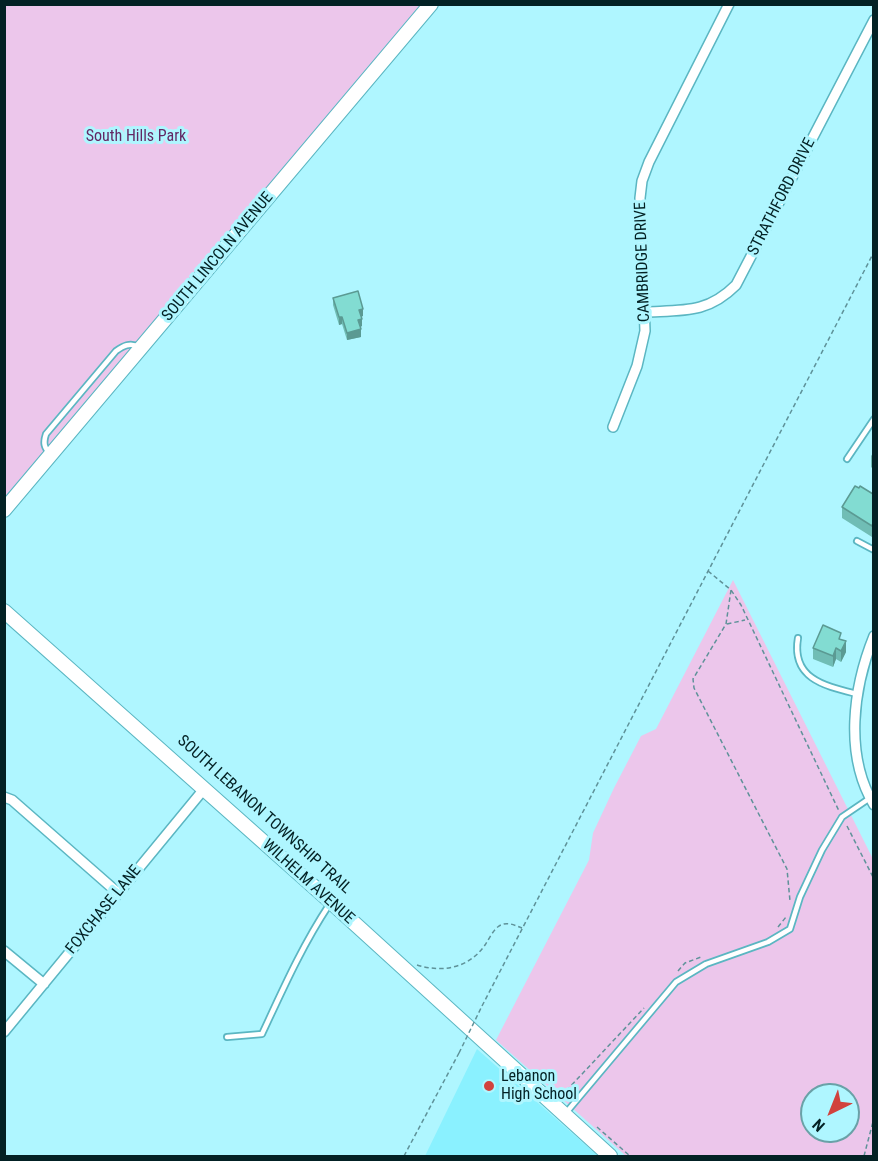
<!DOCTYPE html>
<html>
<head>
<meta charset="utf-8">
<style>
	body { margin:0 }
	#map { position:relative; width:878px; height:1161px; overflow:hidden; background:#aff6ff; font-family:"Roboto Condensed",sans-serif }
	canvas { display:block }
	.frame { position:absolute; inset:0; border:6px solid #032124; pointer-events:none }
	.north { position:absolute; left:800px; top:1083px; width:60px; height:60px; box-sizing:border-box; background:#aff6ff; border:2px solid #6aa1a7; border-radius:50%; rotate:223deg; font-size:16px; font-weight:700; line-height:24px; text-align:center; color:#032124 }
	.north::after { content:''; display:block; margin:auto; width:21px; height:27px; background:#d1423d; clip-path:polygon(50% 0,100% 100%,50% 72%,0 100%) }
</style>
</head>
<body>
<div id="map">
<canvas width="878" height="1161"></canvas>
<div class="frame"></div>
<div class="north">N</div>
</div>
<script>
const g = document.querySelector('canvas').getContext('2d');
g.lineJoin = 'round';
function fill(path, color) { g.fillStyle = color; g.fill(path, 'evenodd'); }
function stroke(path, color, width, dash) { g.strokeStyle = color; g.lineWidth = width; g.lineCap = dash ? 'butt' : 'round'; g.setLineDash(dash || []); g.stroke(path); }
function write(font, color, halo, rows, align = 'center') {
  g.font = font + ' "Roboto Condensed",sans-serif'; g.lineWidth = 6; g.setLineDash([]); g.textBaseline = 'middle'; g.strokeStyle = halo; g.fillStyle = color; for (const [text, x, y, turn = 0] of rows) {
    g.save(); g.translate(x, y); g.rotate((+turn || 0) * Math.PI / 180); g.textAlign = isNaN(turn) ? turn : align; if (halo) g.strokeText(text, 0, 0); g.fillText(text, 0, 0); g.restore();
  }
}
fill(new Path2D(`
	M477,1049L598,1156H425Z`), '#8af1ff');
fill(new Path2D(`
	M5,5H421L5,499Z
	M733,580L873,859L872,1156H626L496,1040L589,860L593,833L614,788L641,736L656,729ZM812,1095H848V1131H812Z`), '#ecc6eb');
const lane = new Path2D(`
	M50,454C44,447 43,443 46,434L116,351C123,346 130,342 139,347
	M847,459L874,419
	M857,541L874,550
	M798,638C791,679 825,686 857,694
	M227,1037L262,1034C283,989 302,946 329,905
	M565,1114L676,982L706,964L768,942L790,929L800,897L822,850L842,817L870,798`);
const street = new Path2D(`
	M644,312C683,310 707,314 736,285L874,20
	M613,427L637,366L645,331L640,198L642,181L649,162L729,4
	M874,636C853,688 844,755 874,805
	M4,797L12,800L118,893
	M4,951L44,984
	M4,1032L204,789`);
const secondary = new Path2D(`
	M4,510L431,4
	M4,611L331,902L610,1156`);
stroke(lane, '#5bb6c2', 8);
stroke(street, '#5bb6c2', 12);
stroke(secondary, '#5bb6c2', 16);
stroke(new Path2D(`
	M708,571L731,590L741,605L839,811
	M731,590L726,624L693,679L694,688L787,869L790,901
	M727,624L745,620
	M847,826L874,879
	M778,927L786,917
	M417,965C443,973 469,968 485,945C489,939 493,930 499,926C507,921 514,925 522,928
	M678,971L685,963L701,957
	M482,1006L874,252
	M565,1098L567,1090L644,1008
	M597,1127L630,1156
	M404,1156L459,1053
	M864,1156L874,1118`), '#5f9299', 1.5, [4.5, 3]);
stroke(lane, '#fff', 4.5);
stroke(street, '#fff', 9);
stroke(secondary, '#fff', 14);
stroke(new Path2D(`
	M459,1053L482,1006`), '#5f9299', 1.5, [4.5, 3]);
fill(new Path2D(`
	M333,298L363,316L361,317L362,326L360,327L361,337L347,340L342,324L339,325L333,305Z
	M873,453V469L871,467V456Z
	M859,488L873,494L872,537L842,518V507Z
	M841,640L846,652L841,662L836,659L833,667L813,659V648Z`), '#70bdb5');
fill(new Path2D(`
	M363,309V316L359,317V310Z
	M339,317H342V324L339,325Z
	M362,319V326L358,328V320Z
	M361,329V337L347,340V333Z
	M873,523V534L872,537V526Z
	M846,641V652L841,662V651Z
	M836,648V659L833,667V656Z`), '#5b9a93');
const building = new Path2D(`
	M358,291L363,309L359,310L362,319L358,320L361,329L347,333L342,317H339L333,298Z
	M855,486L859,488L860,486L873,494V523L872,526L842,507Z
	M823,625L841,633L839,639L846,641L841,651L836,648L833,656L813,648Z`);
fill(building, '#82dcd2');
stroke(building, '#5b9a93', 1.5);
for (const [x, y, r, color] of [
	[489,1086,6,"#d1423d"]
]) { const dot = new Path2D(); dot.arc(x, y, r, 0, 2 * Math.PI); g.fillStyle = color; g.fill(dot); stroke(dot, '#aff6ff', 2); }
write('16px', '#622764', '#aff6ff', [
	["South Hills Park",136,137]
]);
write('16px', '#032124', '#aff6ff', [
	["STRATHFORD DRIVE",782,197,-63],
	["SOUTH LINCOLN AVENUE",218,257,-50],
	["CAMBRIDGE DRIVE",643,262,-92],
	["SOUTH LEBANON TOWNSHIP TRAIL",264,815,42],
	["WILHELM AVENUE",308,882,42],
	["FOXCHASE LANE",104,910,-51]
]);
write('16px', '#032124', '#aff6ff', [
	["Lebanon",501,1077],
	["High School",501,1095]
], 'left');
</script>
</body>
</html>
